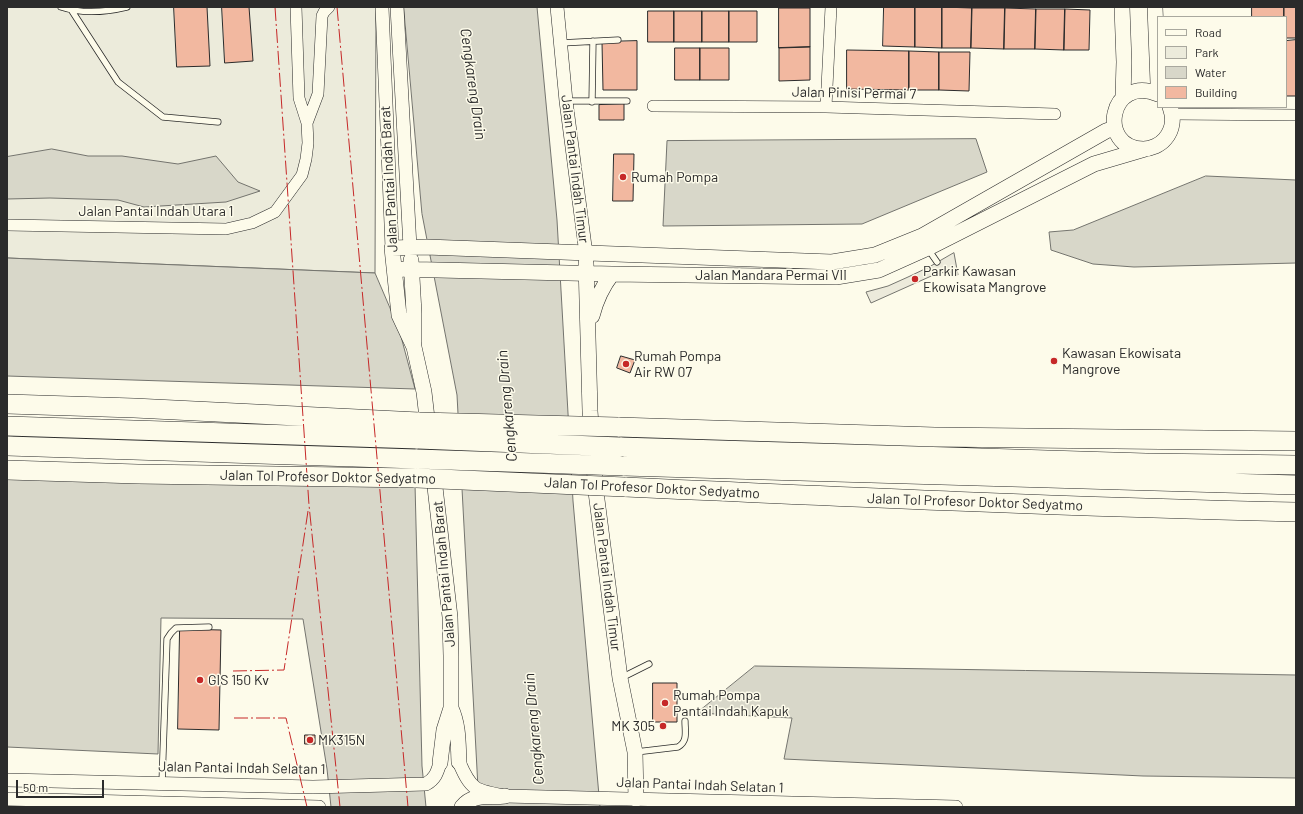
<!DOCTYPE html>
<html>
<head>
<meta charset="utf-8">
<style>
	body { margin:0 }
	#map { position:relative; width:1303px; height:814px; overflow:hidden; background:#fdfbea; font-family:Barlow,sans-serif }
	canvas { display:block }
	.frame { position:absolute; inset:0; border:8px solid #2b2b2b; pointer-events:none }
	.legend { position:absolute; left:1157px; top:16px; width:130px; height:92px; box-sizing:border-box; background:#fdfbea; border:1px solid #a9a89e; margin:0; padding:5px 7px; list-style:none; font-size:12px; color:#2b2b2b }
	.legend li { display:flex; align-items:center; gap:8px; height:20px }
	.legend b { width:20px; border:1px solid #a9a89e }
	.scale { position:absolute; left:16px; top:780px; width:88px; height:18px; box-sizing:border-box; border:2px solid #2b2b2b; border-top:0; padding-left:5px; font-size:12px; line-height:14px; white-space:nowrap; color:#2b2b2b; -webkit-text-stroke:3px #fdfbea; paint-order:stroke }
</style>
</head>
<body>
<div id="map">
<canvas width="1303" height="814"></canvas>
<div class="frame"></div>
<ul class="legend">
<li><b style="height:5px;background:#fdfbea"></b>Road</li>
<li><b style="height:11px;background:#ecebdb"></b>Park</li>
<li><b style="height:11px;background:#d8d7c9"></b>Water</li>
<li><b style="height:11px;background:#f2b8a0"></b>Building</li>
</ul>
<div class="scale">50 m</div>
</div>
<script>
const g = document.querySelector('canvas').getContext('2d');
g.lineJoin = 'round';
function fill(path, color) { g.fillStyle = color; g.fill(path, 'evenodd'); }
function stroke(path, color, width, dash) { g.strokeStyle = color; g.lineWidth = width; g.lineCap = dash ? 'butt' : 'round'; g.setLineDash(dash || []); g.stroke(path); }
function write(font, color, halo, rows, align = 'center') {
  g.font = font + ' Barlow,sans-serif'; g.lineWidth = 3; g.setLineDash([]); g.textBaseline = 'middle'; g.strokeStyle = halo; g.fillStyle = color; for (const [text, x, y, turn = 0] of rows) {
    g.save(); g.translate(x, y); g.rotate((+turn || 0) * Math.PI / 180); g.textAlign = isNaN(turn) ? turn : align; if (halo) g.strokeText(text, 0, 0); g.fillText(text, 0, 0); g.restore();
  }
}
const green = new Path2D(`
	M7,7H376L375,273L7,258Z`);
fill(green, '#ecebdb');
stroke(green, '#74746e', 1);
const parking = new Path2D(`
	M954,253L958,275L950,272L938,273L871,303L866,292L888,286L908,277L929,267Z`);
fill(parking, '#eceadb');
stroke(parking, '#74746e', 1);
const water = new Path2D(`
	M404,7H537L557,220L573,501L600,807H479L457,395L422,214Z
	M976,139L987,172L862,224L663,226L667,141Z
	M52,149L88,156H122L178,164L216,156L238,182L260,191L226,202L144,207L118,200L50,198L7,199V157Z
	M1206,176L1296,180V263L1134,267L1093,264L1051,250L1049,232L1073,230Z
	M7,258L375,273L399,329L415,389L7,376Z
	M7,473L415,484L422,766L426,807H331L327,769L303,619L161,618L158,754L7,747Z
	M755,666L1296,675V778L1143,776L784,759L792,718L697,713Z`);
fill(water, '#d8d7c9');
stroke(water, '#74746e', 1);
const building = new Path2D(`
	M174,7H207L210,66L177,67Z
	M222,7H249L253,61L225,63Z
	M884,7H915V47L883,46Z
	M915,7H942V48L915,47Z
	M942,7L972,8L971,48H942Z
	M1252,7H1284V17H1252Z
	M1284,7H1296V38H1286V17H1284Z
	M779,8H810V47L779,48Z
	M972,8H1005L1004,49L971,48Z
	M1005,8L1036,9L1035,49H1004Z
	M1036,9H1065L1064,50L1035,49Z
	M1065,9L1090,10L1089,50H1064Z
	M648,11H674V42H648Z
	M674,11H702V42H674Z
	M702,11H729V42H702Z
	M729,11H757V42H729Z
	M1296,40V96H1286V41Z
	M637,41V90H603L602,42Z
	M810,47V80L779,81V48Z
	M675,48H700V80H675Z
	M700,48H729V80H700Z
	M847,50L909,51V90L847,89Z
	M909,51L939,52V90H909Z
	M939,52H970L969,91L939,90Z
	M624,104V120H599V105Z
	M614,154H634L633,201H613Z
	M621,356L635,360L630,373L617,368Z
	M180,629L221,630L219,730L178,729Z
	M653,683H677V722H653Z
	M305,735H315V744H305Z`);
fill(building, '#f2b8a0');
stroke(building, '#2b2b2b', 1);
const service = new Path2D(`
	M61,7C82,14 106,12 127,7
	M72,11L118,82L163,117L218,122
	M561,43L618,40
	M566,101H627
	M592,102L593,41
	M928,249L937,262
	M621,678L649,664
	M636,752L678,747C688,741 685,732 685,721
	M162,783L167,639L171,633L176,628L209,627`);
const minor = new Path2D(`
	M653,106L826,107L1055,114
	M826,107L831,7
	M1172,114L1296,115
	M307,123L318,94L322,16L324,12L329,7
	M7,225L226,229L252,223L275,212L302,175L306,159L308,143L307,123L299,98L296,7`);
const tertiary = new Path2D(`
	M382,7L392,248
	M397,7L410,247
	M557,7L566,101L586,254
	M459,762C471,790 475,791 505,796L956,807
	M7,780L313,787L426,784C435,779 437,773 440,763
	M7,799L319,807`);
const secondary = new Path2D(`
	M1122,7L1124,62L1123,97
	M1155,7L1158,83
	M1158,94C1109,74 1097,148 1143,149C1151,149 1160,145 1165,139C1173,130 1174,118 1170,107
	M411,260L414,313V342
	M586,263L590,411L596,492L620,678L635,752L636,799
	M394,269L612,274L836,277L879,270L928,248L1094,164L1145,149
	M592,316C596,300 602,287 612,274
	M451,708C459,726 458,743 459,762
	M440,763L444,730L451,708V656L450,617L424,392L414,347L399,315L392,248L426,247L832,262L875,255L922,236L1106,131L1114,128
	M462,807C473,793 489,798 505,796`);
const motorway = new Path2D(`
	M7,404L134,408L419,422
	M7,426L418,439
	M618,427L935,437L1296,441
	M7,446L417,459
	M620,447L1146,463L1296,465
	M623,466L1296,485
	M7,470L138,474L416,478
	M625,487C848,497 1072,507 1296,512`);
stroke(service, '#2b2b2b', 7);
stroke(minor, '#2b2b2b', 12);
stroke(tertiary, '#2b2b2b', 14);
stroke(secondary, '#2b2b2b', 16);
stroke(motorway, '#2b2b2b', 20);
stroke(service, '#fdfbea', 5.5);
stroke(minor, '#fdfbea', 11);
stroke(tertiary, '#fdfbea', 13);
stroke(secondary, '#fdfbea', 15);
stroke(motorway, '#fdfbea', 19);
const motorwayBridge = new Path2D(`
	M419,422L618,427
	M418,439L620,447
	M417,459L623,466
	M416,478L625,487`);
stroke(motorwayBridge, '#2b2b2b', 20, []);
stroke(motorwayBridge, '#fdfbea', 19);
stroke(new Path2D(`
	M275,7L309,505L340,807
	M337,7L408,807
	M233,671L284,670L308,511
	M234,718H286L307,807`), '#c62828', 1, [14, 3, 2, 3]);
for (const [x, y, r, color] of [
	[623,177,4,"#c62828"],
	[915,279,4,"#c62828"],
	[1054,361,4,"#c62828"],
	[626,364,4,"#c62828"],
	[200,680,4,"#c62828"],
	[665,703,4,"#c62828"],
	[663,726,4,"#c62828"],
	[310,740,4,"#c62828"]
]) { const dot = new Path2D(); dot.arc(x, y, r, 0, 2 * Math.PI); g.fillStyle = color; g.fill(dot); stroke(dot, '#fdfbea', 1.5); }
write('14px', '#2b2b2b', '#fdfbea', [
	["Jalan Pinisi Permai 7",854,93,1],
	["Jalan Pantai Indah Timur",575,169,83],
	["Jalan Pantai Indah Barat",389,179,-93],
	["Jalan Pantai Indah Utara 1",156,211],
	["Jalan Mandara Permai VII",771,275],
	["Jalan Tol Profesor Doktor Sedyatmo",328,477,1],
	["Jalan Tol Profesor Doktor Sedyatmo",652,488,3],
	["Jalan Tol Profesor Doktor Sedyatmo",975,502,2],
	["Jalan Pantai Indah Barat",444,574,-95],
	["Jalan Pantai Indah Timur",607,577,83],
	["Jalan Pantai Indah Selatan 1",242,768,1],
	["Jalan Pantai Indah Selatan 1",700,785,2]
]);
write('14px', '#2b2b2b', '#fdfbea', [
	["Rumah Pompa",631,177],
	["Parkir Kawasan",923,271],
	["Ekowisata Mangrove",923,287],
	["Kawasan Ekowisata",1062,353],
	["Mangrove",1062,369],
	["Rumah Pompa",634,356],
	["Air RW 07",634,372],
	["GIS 150 Kv",208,680],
	["Rumah Pompa",673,695],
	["Pantai Indah Kapuk",673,711],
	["MK 305",655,726,"right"],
	["MK315N",318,740]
], 'left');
write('italic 15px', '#2b2b2b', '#fdfbea', [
	["Cengkareng Drain",473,84,82],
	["Cengkareng Drain",507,406,-95],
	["Cengkareng Drain",534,729,-95]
]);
</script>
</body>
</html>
